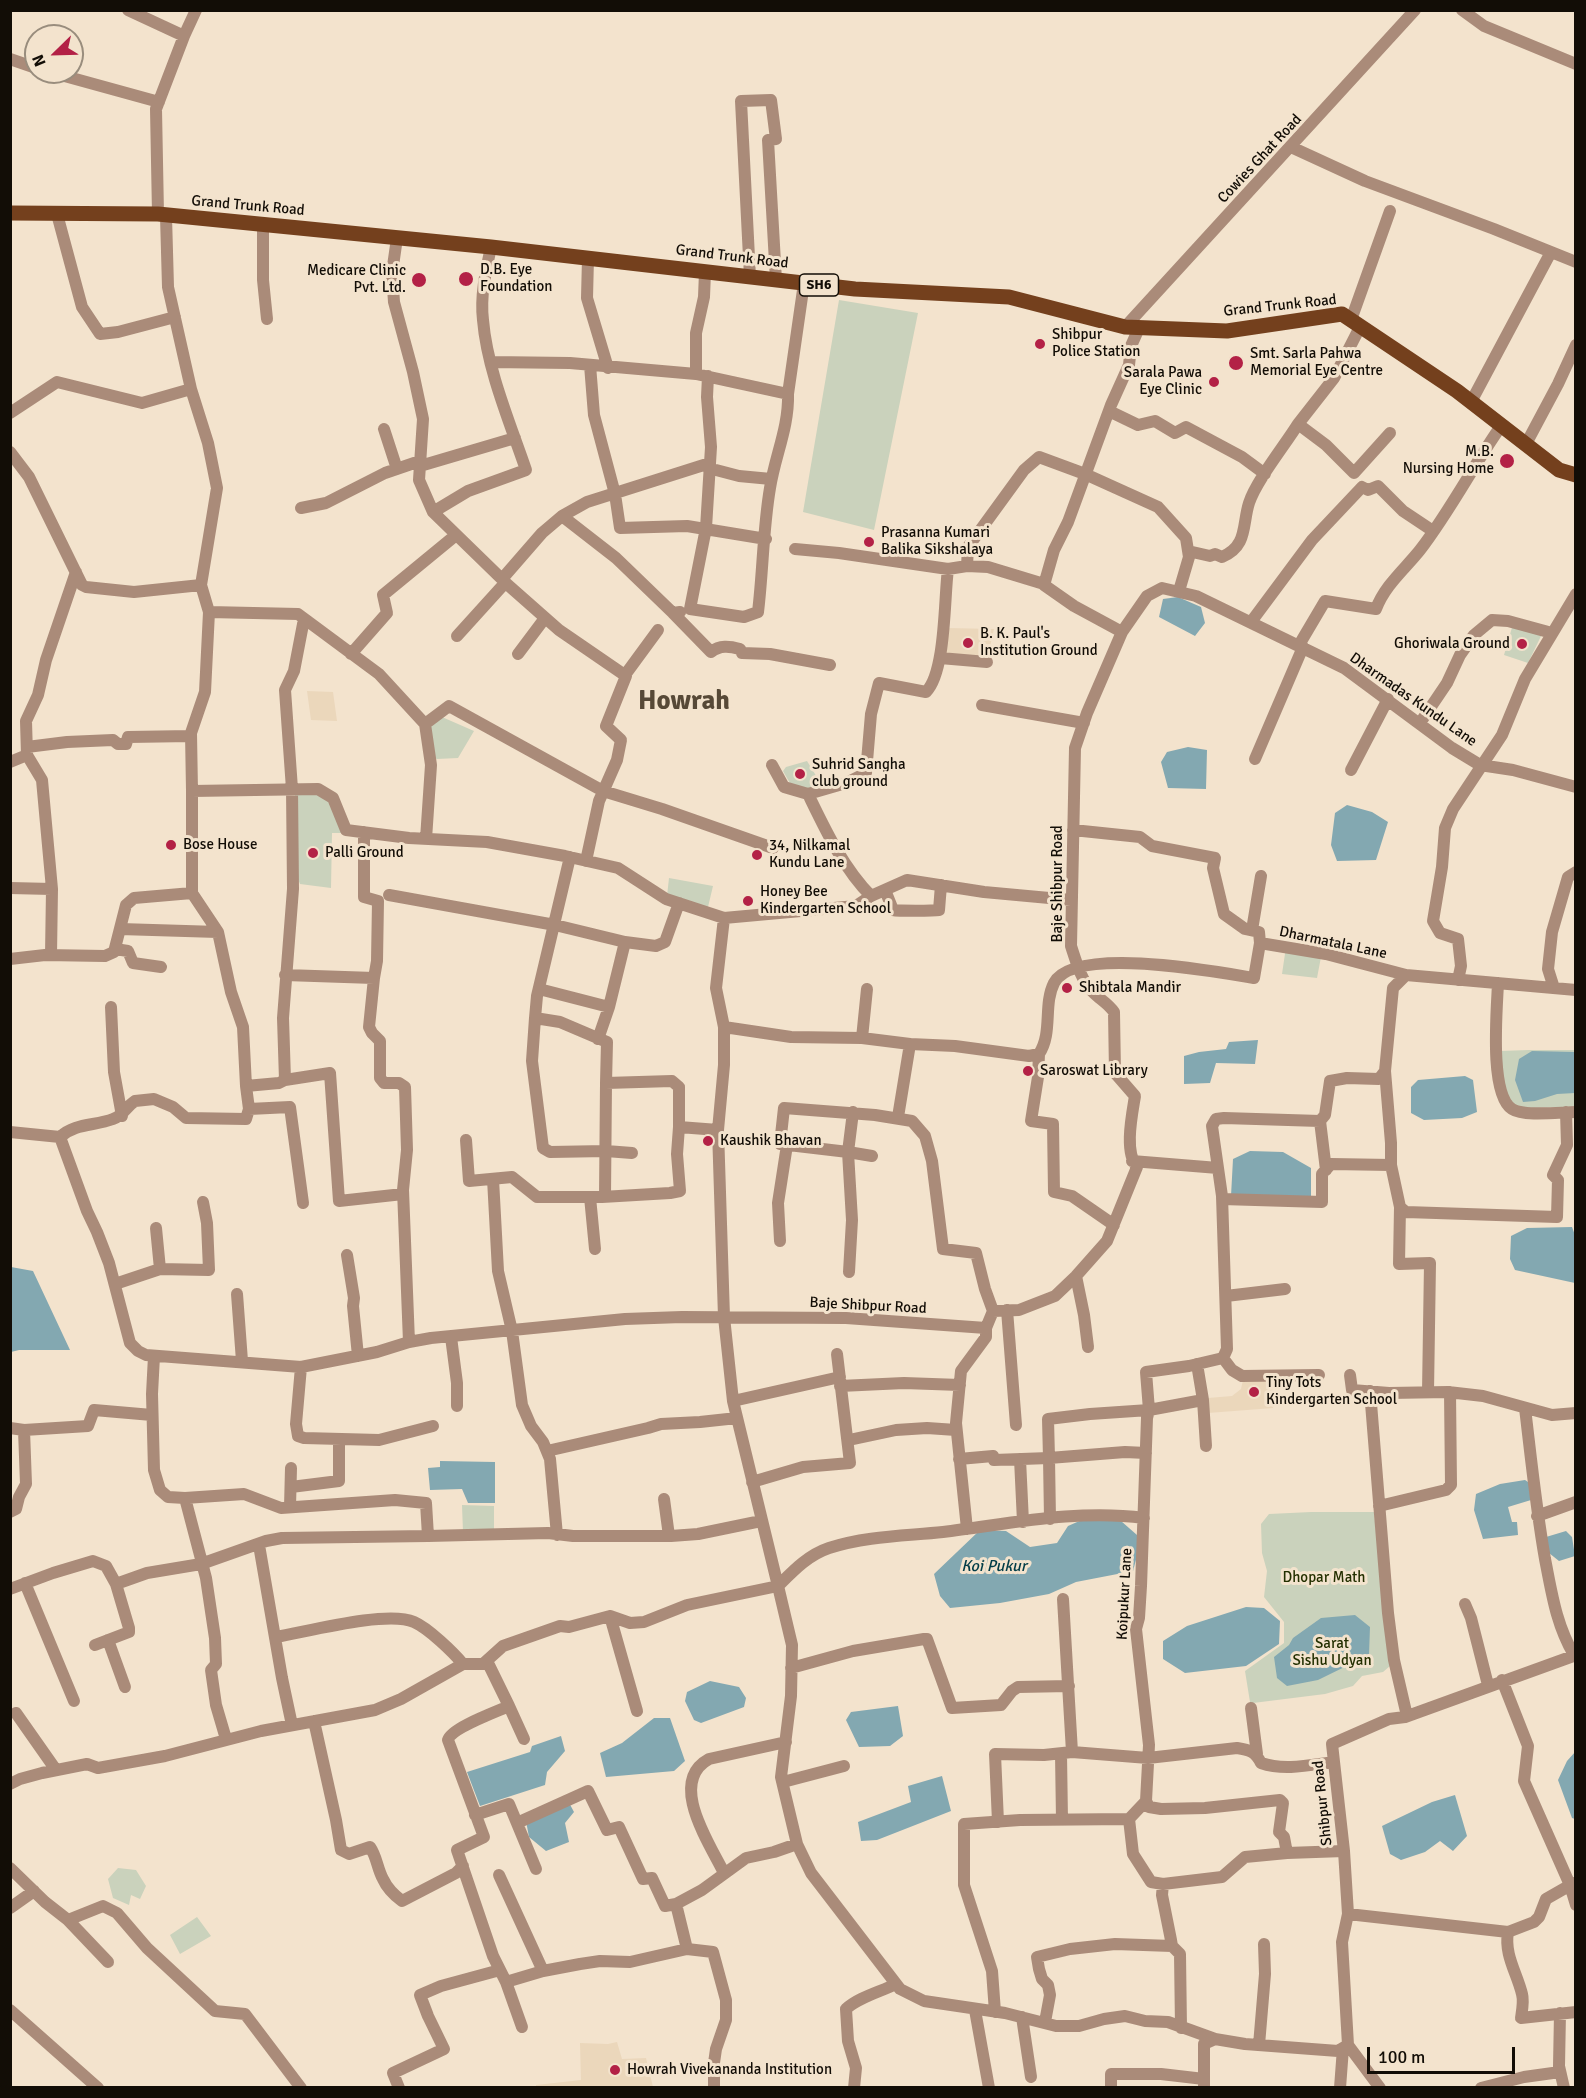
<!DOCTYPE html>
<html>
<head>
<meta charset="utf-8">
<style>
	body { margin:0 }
	#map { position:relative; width:1586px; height:2098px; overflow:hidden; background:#f3e3cd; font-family:Signika,sans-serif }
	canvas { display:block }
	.frame { position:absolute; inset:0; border:12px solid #120d06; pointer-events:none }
	.north { position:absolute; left:24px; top:24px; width:60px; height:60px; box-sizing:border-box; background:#f3e3cd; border:2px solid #998d7d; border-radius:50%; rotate:247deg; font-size:16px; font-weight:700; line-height:24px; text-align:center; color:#120d06 }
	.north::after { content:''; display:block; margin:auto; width:21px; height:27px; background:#b32146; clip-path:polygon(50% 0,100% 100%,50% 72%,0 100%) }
	.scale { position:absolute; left:1367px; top:2047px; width:148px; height:27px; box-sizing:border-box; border:3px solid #120d06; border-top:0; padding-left:8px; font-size:18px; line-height:21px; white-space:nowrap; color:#120d06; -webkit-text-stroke:4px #f3e3cd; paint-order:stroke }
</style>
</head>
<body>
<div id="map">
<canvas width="1586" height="2098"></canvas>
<div class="frame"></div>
<div class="north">N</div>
<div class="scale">100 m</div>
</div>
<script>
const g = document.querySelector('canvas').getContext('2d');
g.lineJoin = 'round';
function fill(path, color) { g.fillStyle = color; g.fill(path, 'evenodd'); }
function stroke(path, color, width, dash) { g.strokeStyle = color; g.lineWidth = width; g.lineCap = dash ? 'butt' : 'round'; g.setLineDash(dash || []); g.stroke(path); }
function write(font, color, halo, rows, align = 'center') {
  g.font = font + ' Signika,sans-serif'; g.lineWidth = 6; g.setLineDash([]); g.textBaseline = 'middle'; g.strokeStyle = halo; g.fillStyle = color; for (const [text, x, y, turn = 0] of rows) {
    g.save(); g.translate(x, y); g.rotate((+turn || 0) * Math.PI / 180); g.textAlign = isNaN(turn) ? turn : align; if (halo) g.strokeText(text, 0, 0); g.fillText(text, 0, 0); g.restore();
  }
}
fill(new Path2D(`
	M948,628L994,629L987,660L943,656Z
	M307,691L333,692L337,721L311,720Z
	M1272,1379L1273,1408L1208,1413V1398L1232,1396L1241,1389L1243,1380Z
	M617,2042L622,2059L646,2058L653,2087H536V2085L581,2080L580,2043L608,2044Z`), '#ebd7bb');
fill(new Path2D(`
	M839,300L918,313L874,530L803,512Z
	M1513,624L1542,634L1528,663L1504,655Z
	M442,717L474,731L458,758L437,759L433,757L429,724Z
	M807,761L823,787L808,790L791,785L783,771L786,767Z
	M295,791C333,792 331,801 344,833H332L331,888L300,884L295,872Z
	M669,878L713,886L708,907L667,896Z
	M1286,947L1321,957L1317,978L1282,974Z
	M1529,1050H1575V1107L1532,1108L1513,1106L1502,1086L1500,1051Z
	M462,1505L494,1506V1532H463Z
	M1311,1512H1374L1390,1666L1383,1672L1362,1676L1353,1686L1325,1694L1253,1703L1250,1702L1245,1671L1284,1643V1622L1264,1597L1267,1571L1262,1553L1261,1524L1269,1514Z
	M118,1868L136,1870L146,1886L140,1899L131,1895L129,1905L113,1898L108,1879Z
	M197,1917L211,1936L180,1954L170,1935Z`), '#cad2bc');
fill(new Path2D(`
	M1178,597L1201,607L1205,623L1195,636L1159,617L1163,599Z
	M1188,747L1207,750L1206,789L1168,788L1161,762L1167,752Z
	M1347,805L1372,812L1388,822L1376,860L1337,861L1331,845L1335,813Z
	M1258,1040L1255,1064L1216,1063L1210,1083L1184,1084V1056L1199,1052L1226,1049L1229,1042Z
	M1532,1051L1575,1052V1093L1557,1094L1535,1101L1523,1102L1515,1080L1519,1059Z
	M1465,1076L1473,1080L1477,1112L1462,1118L1424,1120L1411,1113V1087L1418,1080Z
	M1250,1151L1283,1152L1311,1168V1199L1231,1196L1233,1159Z
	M1572,1227L1575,1235V1283L1515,1270L1510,1259L1511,1236L1527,1228Z
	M11,1267L33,1271L70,1350H19L11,1352Z
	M440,1461L495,1462V1503H468L462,1489L430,1490L428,1468L440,1467Z
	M1525,1480L1531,1484V1500L1508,1507L1512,1522H1517L1518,1535L1483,1539L1474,1510L1476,1494L1500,1484Z
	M1084,1519L1121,1521L1137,1535V1556L1133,1571L1076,1582L1049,1594L1000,1603L950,1608L940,1596L934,1574L980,1530L1006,1531L1030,1547L1057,1543L1068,1526Z
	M1566,1531L1572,1537L1575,1556L1559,1561L1549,1553L1546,1537Z
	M1246,1607L1264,1608L1280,1621L1279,1644L1246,1666L1185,1673L1163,1659V1641L1187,1626Z
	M1355,1615L1370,1627L1369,1655L1318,1680L1287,1686L1277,1678L1274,1657L1289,1645L1293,1638L1321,1618Z
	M710,1681L739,1687L746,1698L744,1707L701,1723L694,1720L685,1701L687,1692Z
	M898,1706L903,1736L890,1746L859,1747L846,1720L851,1712Z
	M654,1718H670L685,1761L674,1771L606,1777L600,1753L622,1743Z
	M561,1736L565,1751L547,1772L545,1785L480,1806L467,1772L530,1752L532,1746Z
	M1575,1752V1819L1572,1818L1558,1780L1567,1761Z
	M942,1776L951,1811L877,1840L861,1841L858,1822L911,1802L908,1786Z
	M1455,1795L1467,1836L1453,1851L1440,1841L1425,1852L1401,1860L1390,1854L1382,1826L1432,1802Z
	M567,1799L574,1812L565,1823L569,1842L546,1851L529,1837L526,1821Z`), '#83a8b1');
stroke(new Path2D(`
	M128,10L184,36
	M1462,10L1484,26L1576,64
	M10,59L36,68
	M50,72L159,102
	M1291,147L1365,181L1494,229L1576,262
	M57,214L82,307L100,334L118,332L175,317
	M158,214L156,109L184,36L196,10
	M166,216L168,287L191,389L208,443L217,488L201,585
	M263,225V280L267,319
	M397,238L392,273L394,302L413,372L423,419L419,480L433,512L508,585L559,630L626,676L606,726L621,740L617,760L599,801L586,861
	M588,258L587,298L608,368
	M750,277L741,101L771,100L776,139L768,140L776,280
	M1351,320L1390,211
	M1125,327L1415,10
	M491,362L570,363L696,374L788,394
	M590,365L594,415L615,494L620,528L687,526L766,539
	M696,374V333L704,297L705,272
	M708,376L707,397L711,447L706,528L690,609L744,617L758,612C763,571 763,529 770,488C775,456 789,427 788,394L804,283
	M1471,402L1551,252
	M1109,411L1138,425L1155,421L1175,433L1186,427L1242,457L1265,474
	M10,413L57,382L142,403L191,389
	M1298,424L1334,378L1360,327
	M384,429L397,469
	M1526,444L1558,384L1576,345
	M10,452L29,477L82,585L86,587L134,592L201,585L209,612L205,692L191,733L192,791L318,789L333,798L346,830L409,838L487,842L565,856L618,868L666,899L724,918L856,906L871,896L907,880L984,892L1071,900
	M420,466L515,438
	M716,470L739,476L771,479
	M301,508L326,503L385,473L420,461
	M433,512L468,491L526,470C510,423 487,369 483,320C480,296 486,270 491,247
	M562,516L616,558L673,613L680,612
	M795,549L839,553L948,569L967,566L988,567L1044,584
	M1188,551L1210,556L1215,554L1222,557C1248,546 1242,525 1249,503C1256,481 1285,445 1298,424L1326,445L1354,473L1390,433
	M967,566L968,547L1024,470L1039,457L1085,474L1158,507L1186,538L1189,557L1179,591
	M502,579L542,533L562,516L587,502L710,463
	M209,612L298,614L379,674L425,724L431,765L426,839
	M673,613L711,652C720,645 729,646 740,649L742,653L770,654L830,665
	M1251,622L1312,540L1362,487L1368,490L1378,486L1403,511L1433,531
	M1122,632L1147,596L1162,588L1196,596L1344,668L1452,748L1480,765L1513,770L1576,787
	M457,636L505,583
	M1299,645L1325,601L1376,609C1385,585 1405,569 1420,550C1450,511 1473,466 1501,426
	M351,654L387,613L383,595L456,535
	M518,654L545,618
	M940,658L987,662
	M625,675L658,630
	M982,705L1084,723
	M1420,723L1447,683L1460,655L1474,635L1492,620L1508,621L1552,633
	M425,724L449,706L603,791L662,809L773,848
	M27,747L67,742L113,740L118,744H126L128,737L191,736
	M1255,759L1303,647
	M10,762L27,755L26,721L38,695L46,660L76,572
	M772,765L784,787L808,794L846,783L866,773L871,714L879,683L926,692C946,672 944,598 948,569
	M1351,770L1388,699
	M808,794C825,829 843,868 871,896
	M1073,830L1140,837L1152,846L1215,858L1213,868L1224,914L1245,929L1259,932L1260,943
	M570,857L537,996L535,1018L560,1022L607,1042L606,1083L672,1081L679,1087V1127L718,1130
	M10,888L52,889L42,780L27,755
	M885,890L893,910C898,911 933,911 939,910L941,885
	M192,893V791
	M389,895L555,925L625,942L609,1007L539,989
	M120,929L218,932
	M1252,930L1261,876
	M625,942L656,946L665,942L679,903
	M115,949L128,951L133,963L161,967
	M51,955L52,889
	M10,959L45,955L105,956L114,952L126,905L134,898L192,893L218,932L231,992L243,1027L246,1086L279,1083L285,1080L283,1018L293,889L292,789L285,690L294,671L304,619
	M285,975L374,978L377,961L378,901L364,897V832
	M374,978L369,1027L372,1033L380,1041V1078L384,1083H399L405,1087L407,1150L403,1190L409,1342
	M1458,980L1461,966L1458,939L1440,933L1433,921L1442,867L1445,828L1453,809L1502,735L1525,679L1576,594
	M1498,983C1497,1009 1489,1094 1512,1109C1524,1117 1561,1112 1576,1112
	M1554,988L1548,969L1552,932L1568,877L1576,872
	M111,1007L114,1072L122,1116
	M535,1018L532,1061L543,1148L550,1152L606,1151L632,1153
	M724,1027L791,1037L862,1038L910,1044L955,1046L1029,1056L1039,1054C1053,1033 1043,1005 1054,983C1074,945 1218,972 1254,978L1260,943L1326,954L1406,975L1576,990
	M862,1038L867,989
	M598,1039L609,1007
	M1039,1054L1038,1077L1031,1121L1053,1124L1054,1192L1072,1196L1114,1225
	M285,1080L330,1073L339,1201L403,1194
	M249,1109L290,1107L303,1203
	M853,1112L848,1152L780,1144L784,1108L875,1115L912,1121L925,1136L932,1161L943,1249L976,1253L985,1289L993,1311
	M898,1117L910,1044
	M1320,1121L1326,1170
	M10,1132L60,1137C75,1123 95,1126 113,1119C123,1116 126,1107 135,1101L154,1099L173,1107L186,1118L246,1119L249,1109L246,1086
	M60,1137L87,1211L97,1232L109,1263L130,1343L138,1351L146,1355L301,1367L377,1352L409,1342L431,1338L625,1319L682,1317L846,1318L986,1328L993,1311L1019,1310L1055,1296L1076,1276L1107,1241L1137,1167C1124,1152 1132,1115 1135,1096L1115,1073L1114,1012C1108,1003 1099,999 1092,991C1081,980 1076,961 1071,946L1075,748L1087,713L1122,632L1074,606L1044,585L1054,550L1068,522L1111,405L1129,365L1131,346L1139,328
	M466,1140L469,1181L512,1177L537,1197H602L670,1193L680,1191L677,1154L679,1127
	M1132,1161L1218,1168
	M1391,1165L1400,1207L1406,1212L1557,1217L1558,1180L1553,1175L1567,1145L1566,1112
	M493,1179L498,1271L512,1331L522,1405L531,1426L543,1442L550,1459L557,1535
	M590,1197L595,1249
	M605,1197L606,1083
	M1222,1199L1322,1202V1174L1331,1164L1391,1165V1143L1385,1071L1393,988L1406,975
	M1400,1207L1399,1264L1430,1263L1428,1392
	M156,1228L160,1269
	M780,1241L778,1203L787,1145
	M347,1255L354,1298L353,1306L358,1356
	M849,1272L852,1220L848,1152L872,1156
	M1076,1276L1084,1315L1088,1347
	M115,1284L160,1269L209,1270L207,1223L203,1202
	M237,1294L242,1361
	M1226,1296L1285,1289
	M1007,1310L1016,1425
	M451,1337L457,1383V1406
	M154,1356L152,1394L154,1470L160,1490L168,1497L185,1498L244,1494L281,1508L395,1500L426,1503L428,1536L548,1533L573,1536H671L698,1534L761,1521
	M1223,1358L1232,1370L1242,1376L1319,1375
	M1197,1364L1203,1400L1149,1410L1147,1418L1141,1586L1139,1618L1136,1629L1149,1745L1146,1801L1129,1819L1133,1854L1151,1882L1163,1884L1222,1877L1245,1857L1287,1853L1344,1851
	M301,1367L296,1424L298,1436L304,1438L379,1440L433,1426
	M1350,1375L1352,1390L1389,1393L1448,1392L1483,1396L1552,1415L1576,1413
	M840,1386L904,1383L960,1385
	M1370,1391L1388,1613L1394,1660L1407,1716
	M1203,1400L1206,1446
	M733,1401L840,1377
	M1525,1408C1531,1458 1536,1508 1545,1559C1552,1594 1556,1624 1574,1655
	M10,1428L24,1430L26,1484L19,1497L16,1509L10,1512
	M24,1430L88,1426L94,1410L152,1415
	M849,1440L896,1430L927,1428L956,1430
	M547,1451L648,1428L661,1424L700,1422L737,1418
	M959,1459L993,1456L994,1460L1049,1458L1048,1419L1090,1414L1149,1410L1146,1372L1189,1366L1223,1358L1227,1349L1222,1196L1212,1126L1216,1119L1224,1118L1320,1121L1325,1115L1330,1081L1347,1078L1379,1079L1385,1071
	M1020,1459L1023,1522
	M752,1482L803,1467L850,1463L837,1354
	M291,1487L339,1481V1440
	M185,1498L206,1578L215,1638L216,1664L211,1670L216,1705L226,1739
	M664,1499L669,1536
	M1379,1506L1446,1490L1451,1485L1450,1392
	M290,1507L291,1468
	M1537,1516L1576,1502
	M1144,1518C1077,1509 1009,1524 943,1532C905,1536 866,1536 829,1548C808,1555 793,1571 778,1586L792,1645L791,1696L781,1777L797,1844L811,1873L900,1989L924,2001L1005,2013L1056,2026H1079L1104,2019L1125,2016L1145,2021L1168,2022L1215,2039
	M1050,1519L1049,1458L1125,1452L1146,1453
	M967,1529L956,1423L961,1371L986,1337V1328
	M259,1545L282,1678L292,1725
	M25,1583L74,1701
	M10,1589L53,1573L93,1561L106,1566L116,1584L147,1573L201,1564L266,1541L282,1538L428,1536
	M1063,1599L1072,1752L1148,1758L1237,1748C1249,1750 1255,1751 1261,1763C1284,1771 1310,1765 1334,1762
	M1465,1604L1471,1618L1488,1685
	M610,1616L637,1711
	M276,1637C306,1632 387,1610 414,1622C428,1628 453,1652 463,1664
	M108,1640L125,1687
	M95,1645L129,1632V1628L116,1584
	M487,1661L509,1706C496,1712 451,1728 448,1740L484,1837L457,1850L493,1956L506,1982L543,1971L580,1964L600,1961L630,1962L687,1949L676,1904L702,1890L746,1858L774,1852L797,1844
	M791,1668L853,1651L924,1639H927L952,1708L1001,1705L1012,1691L1018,1687L1069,1686
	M1502,1680L1528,1746L1524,1781L1570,1885L1576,1905
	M509,1706L524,1739
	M1251,1708L1257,1754
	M16,1713L56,1770
	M314,1721L336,1820L341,1850L349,1854L370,1847C377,1857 377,1868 383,1879C387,1888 394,1895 402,1901L456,1873L463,1866
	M1061,1754L1062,1820
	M783,1782L844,1766
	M10,1784L20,1779L42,1773L87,1764L98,1768L165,1756L261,1731L375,1710L401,1699L463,1664H483L503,1646L560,1626L569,1627L610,1616L630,1623L644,1622L687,1605L778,1586L733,1401L724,1317L718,1130L724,1065V1027L716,988L724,918
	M1146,1801L1149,1807L1161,1809L1205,1808L1280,1800L1283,1803L1279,1832L1284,1837L1287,1853
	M475,1815L509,1804L536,1869
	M998,1822L995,1754L1044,1755L1072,1752
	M517,1823L588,1791L607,1830L619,1827L643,1879L652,1878L665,1906L676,1904
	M10,1868L45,1902L68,1920L108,1962
	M724,1873C710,1844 667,1782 709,1759L786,1742
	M499,1875L543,1971
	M1574,1883L1546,1899L1539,1917L1534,1922L1508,1932C1504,1955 1517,1973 1522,1994C1524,2001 1522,2011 1521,2018L1576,2012
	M1163,1884L1162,1895L1171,1940L1172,1946L1180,1954L1181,2028
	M10,1908L34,1891
	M1348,1914L1508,1932
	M68,1920L103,1906L117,1913L147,1948L215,2011L245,2014L301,2088
	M687,1949L713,1952L726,2000V2020L716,2049L714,2063V2088
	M506,1982L522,2027
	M10,2010L98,2088
	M975,2010L989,2088
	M995,2012L992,1971L964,1885V1824L1020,1820L1129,1819
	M1560,2013L1559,2066L1564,2088
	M1022,2017L1031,2077
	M1045,2022L1050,1995L1048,1985L1042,1979L1039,1969L1037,1957L1070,1949L1115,1944L1172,1946
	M1259,2045L1265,1974L1264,1944
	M1348,2045L1342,1942L1348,1914L1344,1851L1332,1744L1389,1719L1405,1717L1576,1655
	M1348,2045L1380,2088
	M399,2088L393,2073L444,2049L428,2016L420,1995L441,1986L500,1970
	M854,2088L856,2068L848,2041L846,2009C859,1997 880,1992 896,1984
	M1111,2088V2074H1161L1204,2079
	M1204,2088V2044L1215,2039L1245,2044L1338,2051L1348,2045
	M1340,2088L1343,2048
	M1481,2088L1524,2077L1560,2072`), '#aa8b79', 12);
stroke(new Path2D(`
	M10,213L158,214L491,247L855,289L1009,297L1125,327L1227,331L1342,314L1457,391L1559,470L1576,475`), '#74401d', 15);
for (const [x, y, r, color] of [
	[466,279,8,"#b32146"],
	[419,280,8,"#b32146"],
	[1040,344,6,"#b32146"],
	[1236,363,8,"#b32146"],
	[1214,382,6,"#b32146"],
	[1507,461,8,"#b32146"],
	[869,542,6,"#b32146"],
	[968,643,6,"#b32146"],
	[1522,644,6,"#b32146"],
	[800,774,6,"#b32146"],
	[171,845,6,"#b32146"],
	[313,853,6,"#b32146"],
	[757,855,6,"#b32146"],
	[748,901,6,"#b32146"],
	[1067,988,6,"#b32146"],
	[1028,1071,6,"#b32146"],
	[708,1141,6,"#b32146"],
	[1254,1392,6,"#b32146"],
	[615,2070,6,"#b32146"]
]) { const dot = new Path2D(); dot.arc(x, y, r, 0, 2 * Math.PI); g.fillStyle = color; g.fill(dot); stroke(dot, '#f3e3cd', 2); }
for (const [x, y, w] of [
	[819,285,39]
]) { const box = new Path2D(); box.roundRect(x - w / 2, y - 11, w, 22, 4.5); g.fillStyle = '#f3e3cd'; g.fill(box); stroke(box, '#120d06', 1.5); }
write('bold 14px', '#120d06', null, [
	["SH6",819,285]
]);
write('15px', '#120d06', '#f3e3cd', [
	["Cowies Ghat Road",1260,159,-47],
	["Grand Trunk Road",248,206,5],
	["Grand Trunk Road",732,257,7],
	["Grand Trunk Road",1280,306,-6],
	["Dharmadas Kundu Lane",1413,700,35],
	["Baje Shibpur Road",1058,884,-90],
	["Dharmatala Lane",1333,943,12],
	["Baje Shibpur Road",868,1306,3],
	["Koipukur Lane",1125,1594,-87],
	["Shibpur Road",1323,1803,-96]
]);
write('15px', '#120d06', '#f3e3cd', [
	["D.B. Eye",480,270],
	["Foundation",480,287],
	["Medicare Clinic",406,271,"right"],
	["Pvt. Ltd.",406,288,"right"],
	["Shibpur",1052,335],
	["Police Station",1052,352],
	["Smt. Sarla Pahwa",1250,354],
	["Memorial Eye Centre",1250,371],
	["Sarala Pawa",1202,373,"right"],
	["Eye Clinic",1202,390,"right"],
	["M.B.",1494,452,"right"],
	["Nursing Home",1494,469,"right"],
	["Prasanna Kumari",881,533],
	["Balika Sikshalaya",881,550],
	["B. K. Paul's",980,634],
	["Institution Ground",980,651],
	["Ghoriwala Ground",1510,644,"right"],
	["Suhrid Sangha",812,765],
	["club ground",812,782],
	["Bose House",183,845],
	["34, Nilkamal",769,846],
	["Kundu Lane",769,863],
	["Palli Ground",325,853],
	["Honey Bee",760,892],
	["Kindergarten School",760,909],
	["Shibtala Mandir",1079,988],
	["Saroswat Library",1040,1071],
	["Kaushik Bhavan",720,1141],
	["Tiny Tots",1266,1383],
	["Kindergarten School",1266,1400],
	["Howrah Vivekananda Institution",627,2070]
], 'left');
write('15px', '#232f00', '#f3e3cd', [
	["Dhopar Math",1324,1578],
	["Sarat",1332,1644],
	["Sishu Udyan",1332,1661]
]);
write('italic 16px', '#013c47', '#f3e3cd', [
	["Koi Pukur",994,1567]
]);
write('bold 27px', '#574937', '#f3e3cd', [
	["Howrah",684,702]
]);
</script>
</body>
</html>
